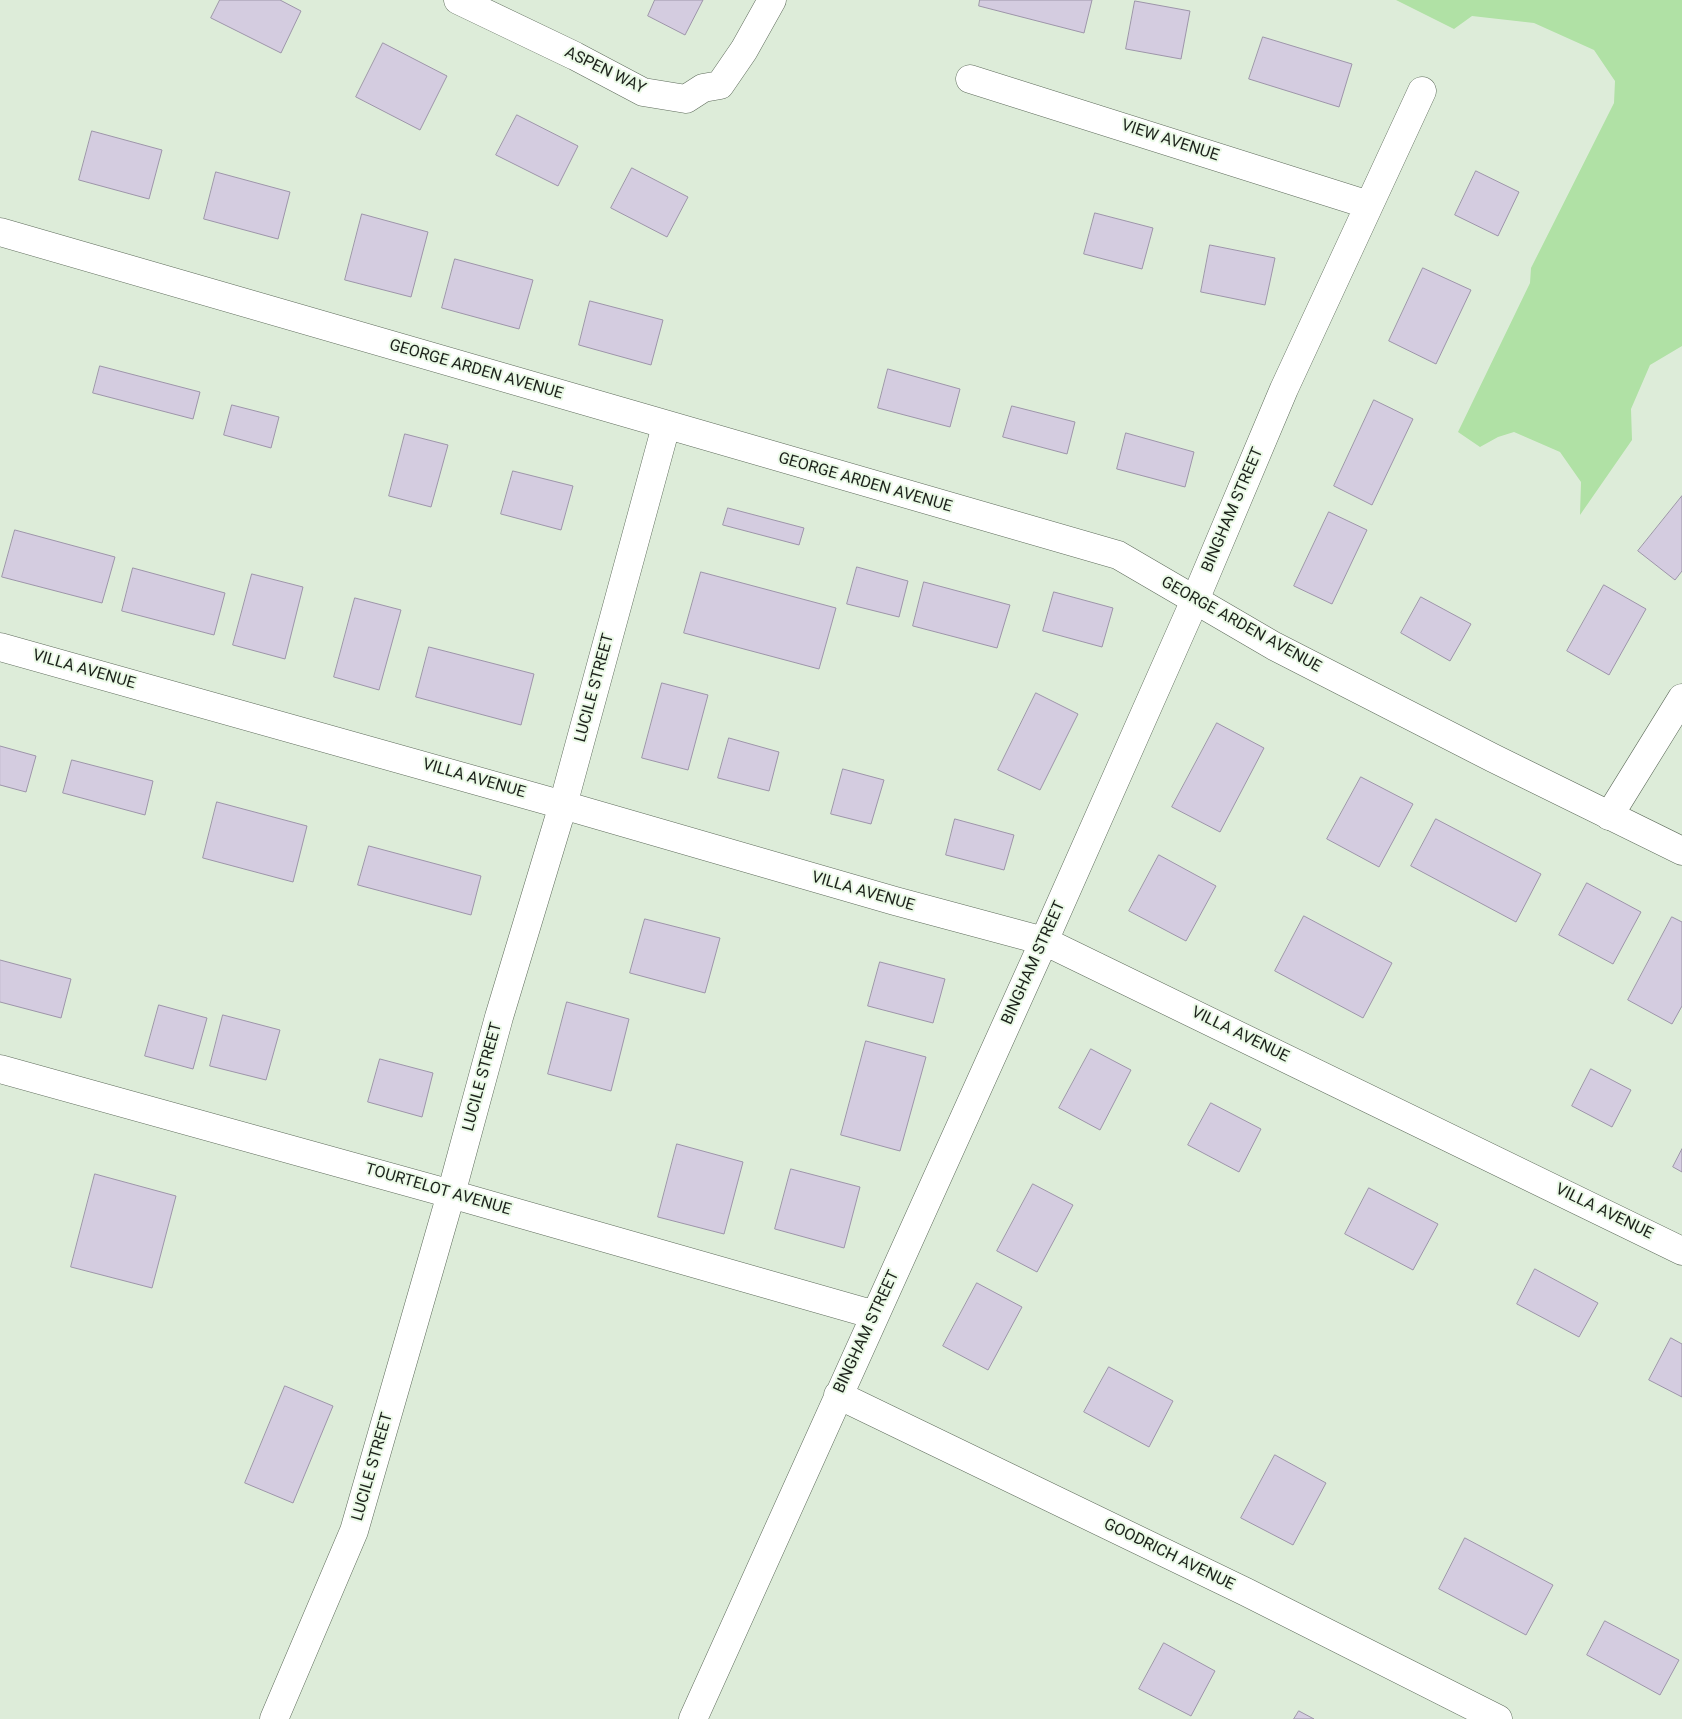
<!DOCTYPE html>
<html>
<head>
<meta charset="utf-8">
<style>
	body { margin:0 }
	canvas { display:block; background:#ddecd9 }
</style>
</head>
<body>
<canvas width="1682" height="1719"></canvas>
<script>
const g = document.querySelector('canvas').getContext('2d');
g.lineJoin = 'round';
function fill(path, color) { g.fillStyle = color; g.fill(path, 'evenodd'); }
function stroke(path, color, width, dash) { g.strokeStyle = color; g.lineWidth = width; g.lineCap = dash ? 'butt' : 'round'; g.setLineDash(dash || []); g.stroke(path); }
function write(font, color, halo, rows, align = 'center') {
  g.font = font + ' Roboto,sans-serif'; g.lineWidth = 4; g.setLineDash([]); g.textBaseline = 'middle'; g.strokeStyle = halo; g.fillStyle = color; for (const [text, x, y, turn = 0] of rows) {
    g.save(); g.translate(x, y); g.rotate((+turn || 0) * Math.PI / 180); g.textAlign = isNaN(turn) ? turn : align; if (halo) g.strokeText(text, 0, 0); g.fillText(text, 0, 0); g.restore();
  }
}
fill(new Path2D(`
	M1396,0H1682V346L1650,365L1631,409L1632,440L1580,515L1581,482L1560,452L1514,432L1498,437L1480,447L1458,432L1530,283L1531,268L1614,103L1615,81L1594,50L1534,23L1472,16L1454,29Z`), '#b0e1a5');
const building = new Path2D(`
	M220,0H280L301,11L281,53L211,18Z
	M655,0H703L685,35L648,16Z
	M980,0H1092L1084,33L979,6Z
	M1135,1L1190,11L1181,59L1126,49Z
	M1263,37L1352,64L1339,107L1249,79Z
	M383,43L447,76L420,130L356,97Z
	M517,115L578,146L558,186L496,155Z
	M92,131L162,150L149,199L79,180Z
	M632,168L688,197L667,237L611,208Z
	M1476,171L1519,192L1498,236L1455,215Z
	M216,172L290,192L278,239L204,219Z
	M1095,213L1153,228L1142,269L1084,254Z
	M362,214L428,232L411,297L345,280Z
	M1210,245L1275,258L1265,305L1201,292Z
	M455,259L533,280L519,329L442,308Z
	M1423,268L1471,290L1436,364L1389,341Z
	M590,301L663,320L651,365L579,345Z
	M100,366L200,392L193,419L93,393Z
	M888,369L960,389L950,427L878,408Z
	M1374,400L1413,419L1372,505L1334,486Z
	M232,405L279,417L271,448L224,435Z
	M1012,406L1075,422L1067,454L1003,437Z
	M1126,433L1194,452L1185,487L1117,469Z
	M405,434L448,445L431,507L389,496Z
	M513,471L573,486L561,530L501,514Z
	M1682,496V571L1675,580L1638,551Z
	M728,508L804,528L799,545L723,525Z
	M1329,512L1367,530L1332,604L1294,586Z
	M15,530L115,557L102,603L2,577Z
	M857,567L908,581L899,617L847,604Z
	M133,568L225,593L214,635L122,611Z
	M701,572L836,608L819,669L684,633Z
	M252,574L303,587L285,659L233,645Z
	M924,582L1010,605L997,648L913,626Z
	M1604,585L1646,609L1609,675L1567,651Z
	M1054,592L1113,608L1102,647L1043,631Z
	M1421,597L1471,624L1450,661L1401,633Z
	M355,598L401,610L379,690L334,677Z
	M429,647L534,674L521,725L416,697Z
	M662,683L708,695L688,770L642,758Z
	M1036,693L1078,714L1040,790L998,770Z
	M1217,723L1264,748L1220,832L1172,807Z
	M729,738L779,752L769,791L718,778Z
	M0,746L36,756L26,792L0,785Z
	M72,760L153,781L145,815L63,793Z
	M843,769L884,780L871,824L831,814Z
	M1361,777L1413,804L1379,867L1327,839Z
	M217,802L307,826L293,882L203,858Z
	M955,819L1014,835L1004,870L946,855Z
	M1436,819L1541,874L1516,922L1411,866Z
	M369,846L481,876L471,915L358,885Z
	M1159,855L1216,886L1186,941L1129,911Z
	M1587,883L1641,912L1613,964L1559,935Z
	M1304,916L1392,963L1363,1018L1275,971Z
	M1672,917L1682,922V1006L1672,1024L1628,1000Z
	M645,919L720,938L705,993L630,973Z
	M0,960L71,979L61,1018L0,1002Z
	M880,962L945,979L933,1023L868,1006Z
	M567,1002L629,1019L611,1091L548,1074Z
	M159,1005L207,1018L193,1069L145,1056Z
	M223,1015L280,1030L266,1080L210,1066Z
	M866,1041L926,1057L900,1151L841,1135Z
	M1091,1049L1131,1070L1100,1130L1059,1108Z
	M380,1059L433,1073L422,1117L368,1102Z
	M1591,1069L1631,1090L1612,1127L1572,1106Z
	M1211,1103L1261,1129L1239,1172L1188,1145Z
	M677,1144L743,1162L724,1234L658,1217Z
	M1682,1149V1172L1673,1167Z
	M791,1169L860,1187L844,1248L775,1229Z
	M95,1174L176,1196L152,1288L71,1267Z
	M1033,1184L1073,1205L1037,1272L997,1251Z
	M1369,1188L1438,1224L1413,1270L1345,1234Z
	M1535,1269L1598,1303L1579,1337L1517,1304Z
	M977,1283L1022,1307L988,1370L943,1346Z
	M1671,1338L1682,1344V1397L1649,1380Z
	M1109,1367L1173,1401L1149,1447L1084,1412Z
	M285,1386L333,1406L293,1503L245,1483Z
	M1275,1455L1326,1483L1293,1545L1241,1518Z
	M1465,1538L1553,1585L1526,1635L1439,1589Z
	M1605,1621L1679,1660L1660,1695L1587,1655Z
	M1164,1643L1215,1671L1191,1716L1139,1689Z
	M1299,1711L1314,1719H1294Z`);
fill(building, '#d4cce0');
stroke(building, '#9d95a9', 1);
const minor = new Path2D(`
	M458,0L575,56L643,92L686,99L703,88L720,85L744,50L772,0
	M970,79L1369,205
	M0,647L563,805L895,901L1044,941L1682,1251
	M1609,816L1682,698
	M0,1069L451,1194L875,1315
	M838,1395L1246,1592L1498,1719
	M274,1719L354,1531L451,1194L499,1017L563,805L666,426
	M693,1719L1044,941L1195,600L1284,389L1422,91`);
const tertiary = new Path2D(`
	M0,232L1118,555L1274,646L1493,758L1682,851`);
stroke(minor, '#5f6c5c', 29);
stroke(tertiary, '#5f6c5c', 29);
stroke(minor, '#fff', 28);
stroke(tertiary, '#fff', 28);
write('16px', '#1c221b', '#eaf9e6', [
	["ASPEN WAY",605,71,26],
	["VIEW AVENUE",1170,141,18],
	["GEORGE ARDEN AVENUE",476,370,16],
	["GEORGE ARDEN AVENUE",865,483,16],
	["BINGHAM STREET",1233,510,-67],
	["GEORGE ARDEN AVENUE",1241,625,29],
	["VILLA AVENUE",84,670,16],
	["LUCILE STREET",595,688,-75],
	["VILLA AVENUE",474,779,16],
	["VILLA AVENUE",863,892,16],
	["BINGHAM STREET",1034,963,-66],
	["VILLA AVENUE",1240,1035,26],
	["LUCILE STREET",483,1077,-75],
	["TOURTELOT AVENUE",438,1190,16],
	["VILLA AVENUE",1604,1212,26],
	["BINGHAM STREET",867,1332,-65],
	["LUCILE STREET",373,1467,-74],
	["GOODRICH AVENUE",1169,1555,26]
]);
</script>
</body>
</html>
